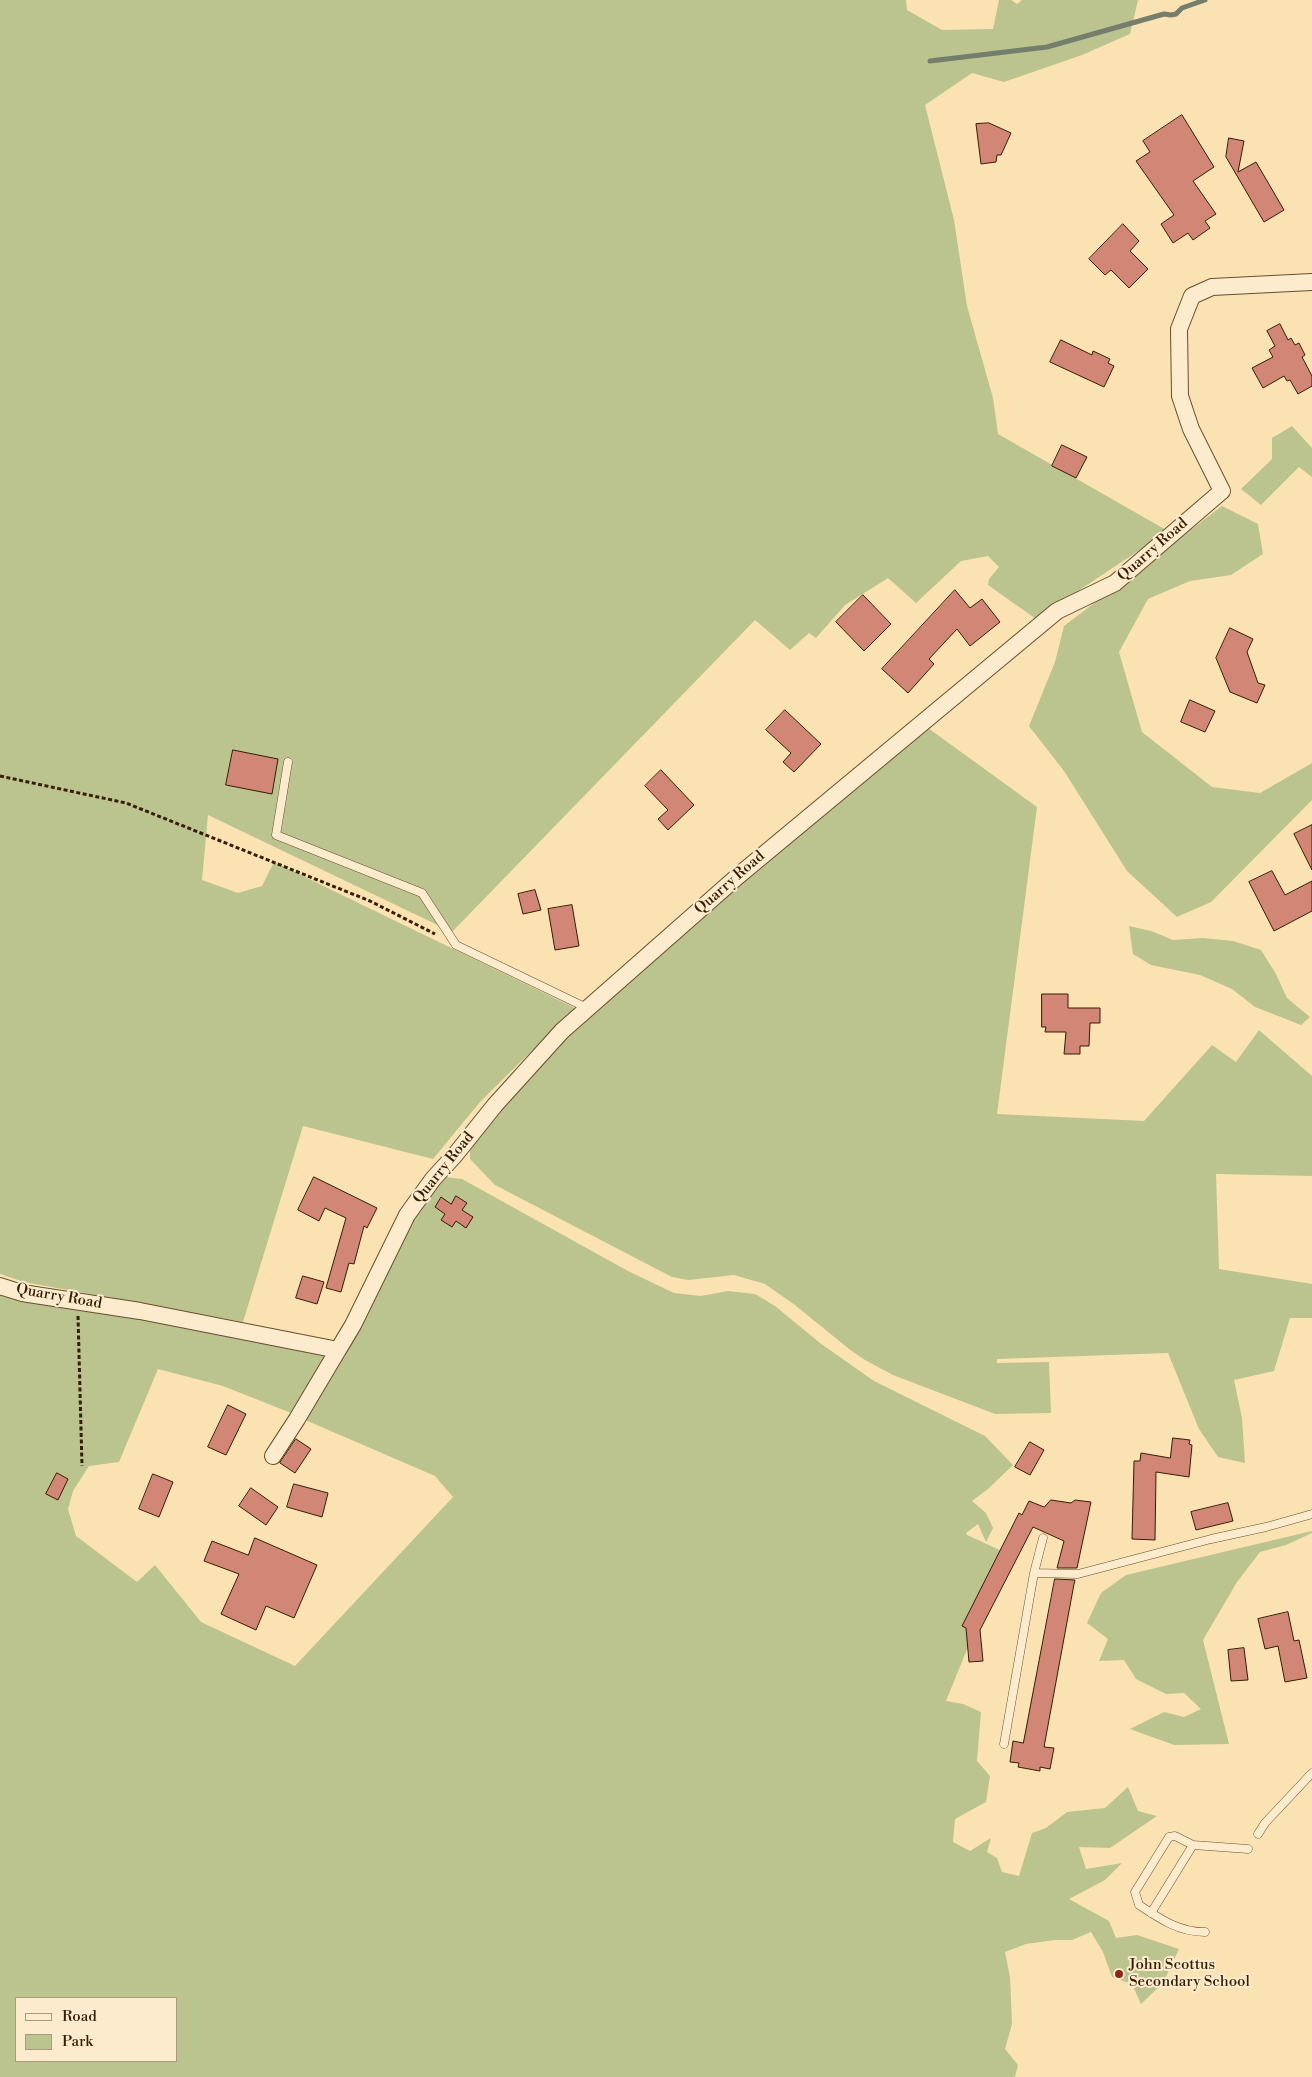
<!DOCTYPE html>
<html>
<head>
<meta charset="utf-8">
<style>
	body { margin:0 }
	#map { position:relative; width:1312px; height:2077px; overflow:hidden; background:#fbe2b2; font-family:"Libre Bodoni",serif }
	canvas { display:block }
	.legend { position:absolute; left:15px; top:1997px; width:162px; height:65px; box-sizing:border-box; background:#fceccd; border:1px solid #ad997c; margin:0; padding:6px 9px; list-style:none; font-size:15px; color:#361d02 }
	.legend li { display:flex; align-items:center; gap:10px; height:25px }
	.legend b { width:25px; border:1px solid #ad997c }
</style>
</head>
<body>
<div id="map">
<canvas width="1312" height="2077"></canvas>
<ul class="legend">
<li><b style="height:6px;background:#fceccd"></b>Road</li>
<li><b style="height:14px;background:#bbc48f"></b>Park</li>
</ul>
</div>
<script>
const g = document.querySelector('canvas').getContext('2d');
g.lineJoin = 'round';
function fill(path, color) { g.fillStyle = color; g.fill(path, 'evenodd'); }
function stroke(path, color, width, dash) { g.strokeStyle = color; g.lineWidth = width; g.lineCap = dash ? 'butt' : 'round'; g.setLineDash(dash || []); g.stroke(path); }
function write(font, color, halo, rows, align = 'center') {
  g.font = font + ' "Libre Bodoni",serif'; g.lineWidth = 4; g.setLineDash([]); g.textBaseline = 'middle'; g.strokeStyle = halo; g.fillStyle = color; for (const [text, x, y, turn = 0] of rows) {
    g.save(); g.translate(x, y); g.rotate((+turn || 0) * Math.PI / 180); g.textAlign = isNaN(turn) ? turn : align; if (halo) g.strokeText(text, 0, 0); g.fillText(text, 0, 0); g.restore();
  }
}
fill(new Path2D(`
	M0,0H906L907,10L942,30L993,29L999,0H1011L1017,4L1022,0H1138L1130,34L1082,55L1004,82L972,73L925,105L954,220L967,306L993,398L998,434L1168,531L1036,619L988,585L989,579L999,567L988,556L961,561L916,603L888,578L845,605L816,638L809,633L790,650L755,620L452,932L208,815L202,880L238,893L262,886L274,862L575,1008L480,1102L433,1159L303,1126L243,1322L24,1282L0,1274Z
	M1292,426L1312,448V477L1299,467L1261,505L1241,489L1272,459V438Z
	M1222,506L1258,524L1263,554L1231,575L1190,581L1148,599L1119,652L1142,732L1212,787L1260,793L1312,763V800L1211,902L1177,917L1127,871L1064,771L1029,726L1055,662L1064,626Z
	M928,728L1037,807L997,1114L1144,1121L1212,1045L1236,1062L1259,1030L1312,1076V1176L1216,1174L1219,1269L1312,1284V1318H1290L1274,1371L1234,1380L1242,1418L1245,1463L1218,1457L1199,1429L1168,1353L997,1359V1363L1049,1362L1051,1413L995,1414L893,1375L865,1360L849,1349L795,1305L765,1284L734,1275L688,1280L672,1277L495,1185L470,1159V1147L551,1050L687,929Z
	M1129,926L1151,931L1173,940L1203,938L1233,941L1261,950L1276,974L1287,998L1310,1017L1301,1025L1255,1007L1232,989L1200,975L1151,965L1133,954Z
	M444,1177L462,1179L628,1271L674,1293L701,1296L728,1291L755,1294L775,1306L820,1343L874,1381L985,1436L1013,1465L988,1489L972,1501L986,1513L993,1528L986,1542L978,1524L966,1533L967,1535L1002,1551L994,1583L946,1701L963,1704L981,1712L977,1761L990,1776L986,1802L955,1819L953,1842L970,1851L991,1838L987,1852L997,1858L1002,1872L1019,1876L1032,1833L1046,1828L1067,1812L1105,1808L1128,1787L1138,1811L1157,1816L1110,1848L1079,1847L1086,1869L1122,1863L1105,1880L1069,1899L1109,1921L1116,1938L1137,1935L1179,1949L1163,1983L1141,2004L1132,1984L1112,1977L1103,1952L1091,1932L1072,1940H1055L1026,1944L1005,1952L1010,1977L1012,2024L1005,2049L1018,2065L1015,2077H0V1290L330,1353L291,1413L223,1386L158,1369L119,1462L89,1466L73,1491L68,1509L76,1536L137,1582L155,1565L201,1622L295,1666L453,1497L435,1476L303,1419L358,1332L422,1204ZM16,1998H176V2061H16Z
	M1312,1531V1533L1286,1545L1260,1552L1237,1582L1203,1640L1229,1744L1174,1745L1130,1729L1164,1712L1184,1717L1201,1709L1184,1693L1166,1694L1136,1679L1124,1660L1099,1661L1108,1639L1087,1623L1101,1593L1126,1575Z`), '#bbc48f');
stroke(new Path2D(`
	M930,61L1047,47L1164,14L1171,15L1176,14L1182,8L1205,0`), '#757d6b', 5);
const building = new Path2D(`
	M1182,115L1214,167L1193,181L1216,214L1205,221L1210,228L1193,240L1188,233L1173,243L1161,224L1174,215L1136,161L1150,152L1143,141Z
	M989,123L1011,133L1001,155H997L996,162L981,164L976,124Z
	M1229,138L1244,141L1238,172L1256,162L1284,210L1264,222L1226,157Z
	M1123,224L1139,241L1130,251L1148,269L1129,288L1111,270L1105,275L1089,259Z
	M1280,324L1288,340L1291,338L1295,345L1299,343L1305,355L1302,357L1312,376V386L1298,394L1290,380L1287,381L1284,376L1263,388L1252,368L1273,357L1269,350L1275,346L1267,331Z
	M1061,340L1092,355L1093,351L1110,359L1108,363L1114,366L1104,387L1050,362Z
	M1062,445L1087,457L1076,478L1052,466Z
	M955,590L970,608L982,599L1000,622L970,646L957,629L929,659L934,664L908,693L882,669Z
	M863,595L891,624L864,651L836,622Z
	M1230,628L1253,639L1247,652L1258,683L1265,685L1257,703L1230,692L1216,658Z
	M1190,700L1215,711L1205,732L1181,722Z
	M785,710L821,744L794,772L783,762L791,753L766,730Z
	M233,750L278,759L272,794L226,785Z
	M661,770L694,805L668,830L658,819L668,810L645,786Z
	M1312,825V870L1294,834Z
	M1272,871L1285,895L1312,881V911L1274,931L1249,882Z
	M535,890L541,910L523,914L518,894Z
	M572,905L579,946L555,950L548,909Z
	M1042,994H1068V1008H1100V1023H1090L1089,1046H1080V1054H1064L1066,1032H1045L1046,1027H1042Z
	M314,1177L377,1208L367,1228L364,1226L354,1264L349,1263L341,1292L326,1288L346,1218L325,1208L319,1221L298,1210Z
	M456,1196L467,1203L462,1210L473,1217L466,1228L456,1221L452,1227L441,1220L445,1214L435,1207L441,1197L451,1204Z
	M303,1276L324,1282L317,1304L296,1298Z
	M228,1405L246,1414L226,1455L208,1447Z
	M1173,1438L1190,1440L1189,1444L1192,1445L1189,1477L1156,1472L1155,1540L1132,1539L1134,1461H1140L1141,1453L1170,1458Z
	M296,1439L311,1449L295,1473L280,1463Z
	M1030,1442L1044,1450L1030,1475L1015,1467Z
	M57,1473L68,1479L58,1500L46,1494Z
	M153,1474L173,1482L159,1517L139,1509Z
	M294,1484L328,1493L322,1517L287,1507Z
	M251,1488L278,1507L266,1525L239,1506Z
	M1051,1500L1071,1503L1075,1500L1091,1502L1077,1568H1057L1064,1541L1033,1527L980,1630L983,1661L969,1662L966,1628L962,1626L1019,1513L1022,1515L1029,1501L1044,1507Z
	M1228,1503L1233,1521L1196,1530L1191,1512Z
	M255,1538L317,1565L294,1618L266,1606L256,1630L221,1614L239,1574L204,1561L212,1541L248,1555Z
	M1055,1579L1075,1580L1074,1584L1044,1747L1054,1748L1050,1769L1040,1767V1771L1018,1767L1019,1763L1010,1762L1013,1741L1023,1743Z
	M1288,1612L1294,1641L1299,1640L1307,1678L1285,1682L1278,1646L1265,1649L1258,1619Z
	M1244,1648L1248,1680L1231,1681L1228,1650Z`);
fill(building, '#d18676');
stroke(building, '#361d02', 1);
const lane = new Path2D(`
	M288,762L276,835L422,893L456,945L587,1008
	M1034,1573L1043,1538
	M1004,1744L1034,1573L1078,1574L1211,1539L1266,1527L1312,1514
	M1258,1834L1265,1823L1312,1773
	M1151,1913L1193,1845
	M1205,1932C1179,1932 1160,1919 1139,1905L1135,1892L1169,1837L1175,1836L1193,1845L1248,1849`);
const street = new Path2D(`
	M0,1286L22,1293L140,1311L338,1350L353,1325L407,1215L433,1179L455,1155L495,1105L562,1031L738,876L1057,611L1115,583L1222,491L1191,429L1180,396L1179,329L1192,296L1212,287L1312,282
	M273,1456L297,1419L338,1350`);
stroke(lane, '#674e2e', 9);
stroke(street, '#674e2e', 18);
stroke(new Path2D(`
	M0,776L126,803L370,901L435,934
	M78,1316L82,1466`), '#361d02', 3, [4, 2.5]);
stroke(lane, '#fceccd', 8);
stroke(street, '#fceccd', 16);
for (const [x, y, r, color] of [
	[1119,1974,5,"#8f2418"]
]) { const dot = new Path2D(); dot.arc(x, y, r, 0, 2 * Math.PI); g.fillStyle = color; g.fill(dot); stroke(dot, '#fceccd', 2); }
write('15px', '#361d02', '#fceccd', [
	["Quarry Road",1153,550,-41],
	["Quarry Road",730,883,-41],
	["Quarry Road",444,1168,-51],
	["Quarry Road",59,1297,10]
]);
write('15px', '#361d02', '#fceccd', [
	["John Scottus",1129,1965],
	["Secondary School",1129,1982]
], 'left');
</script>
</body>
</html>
